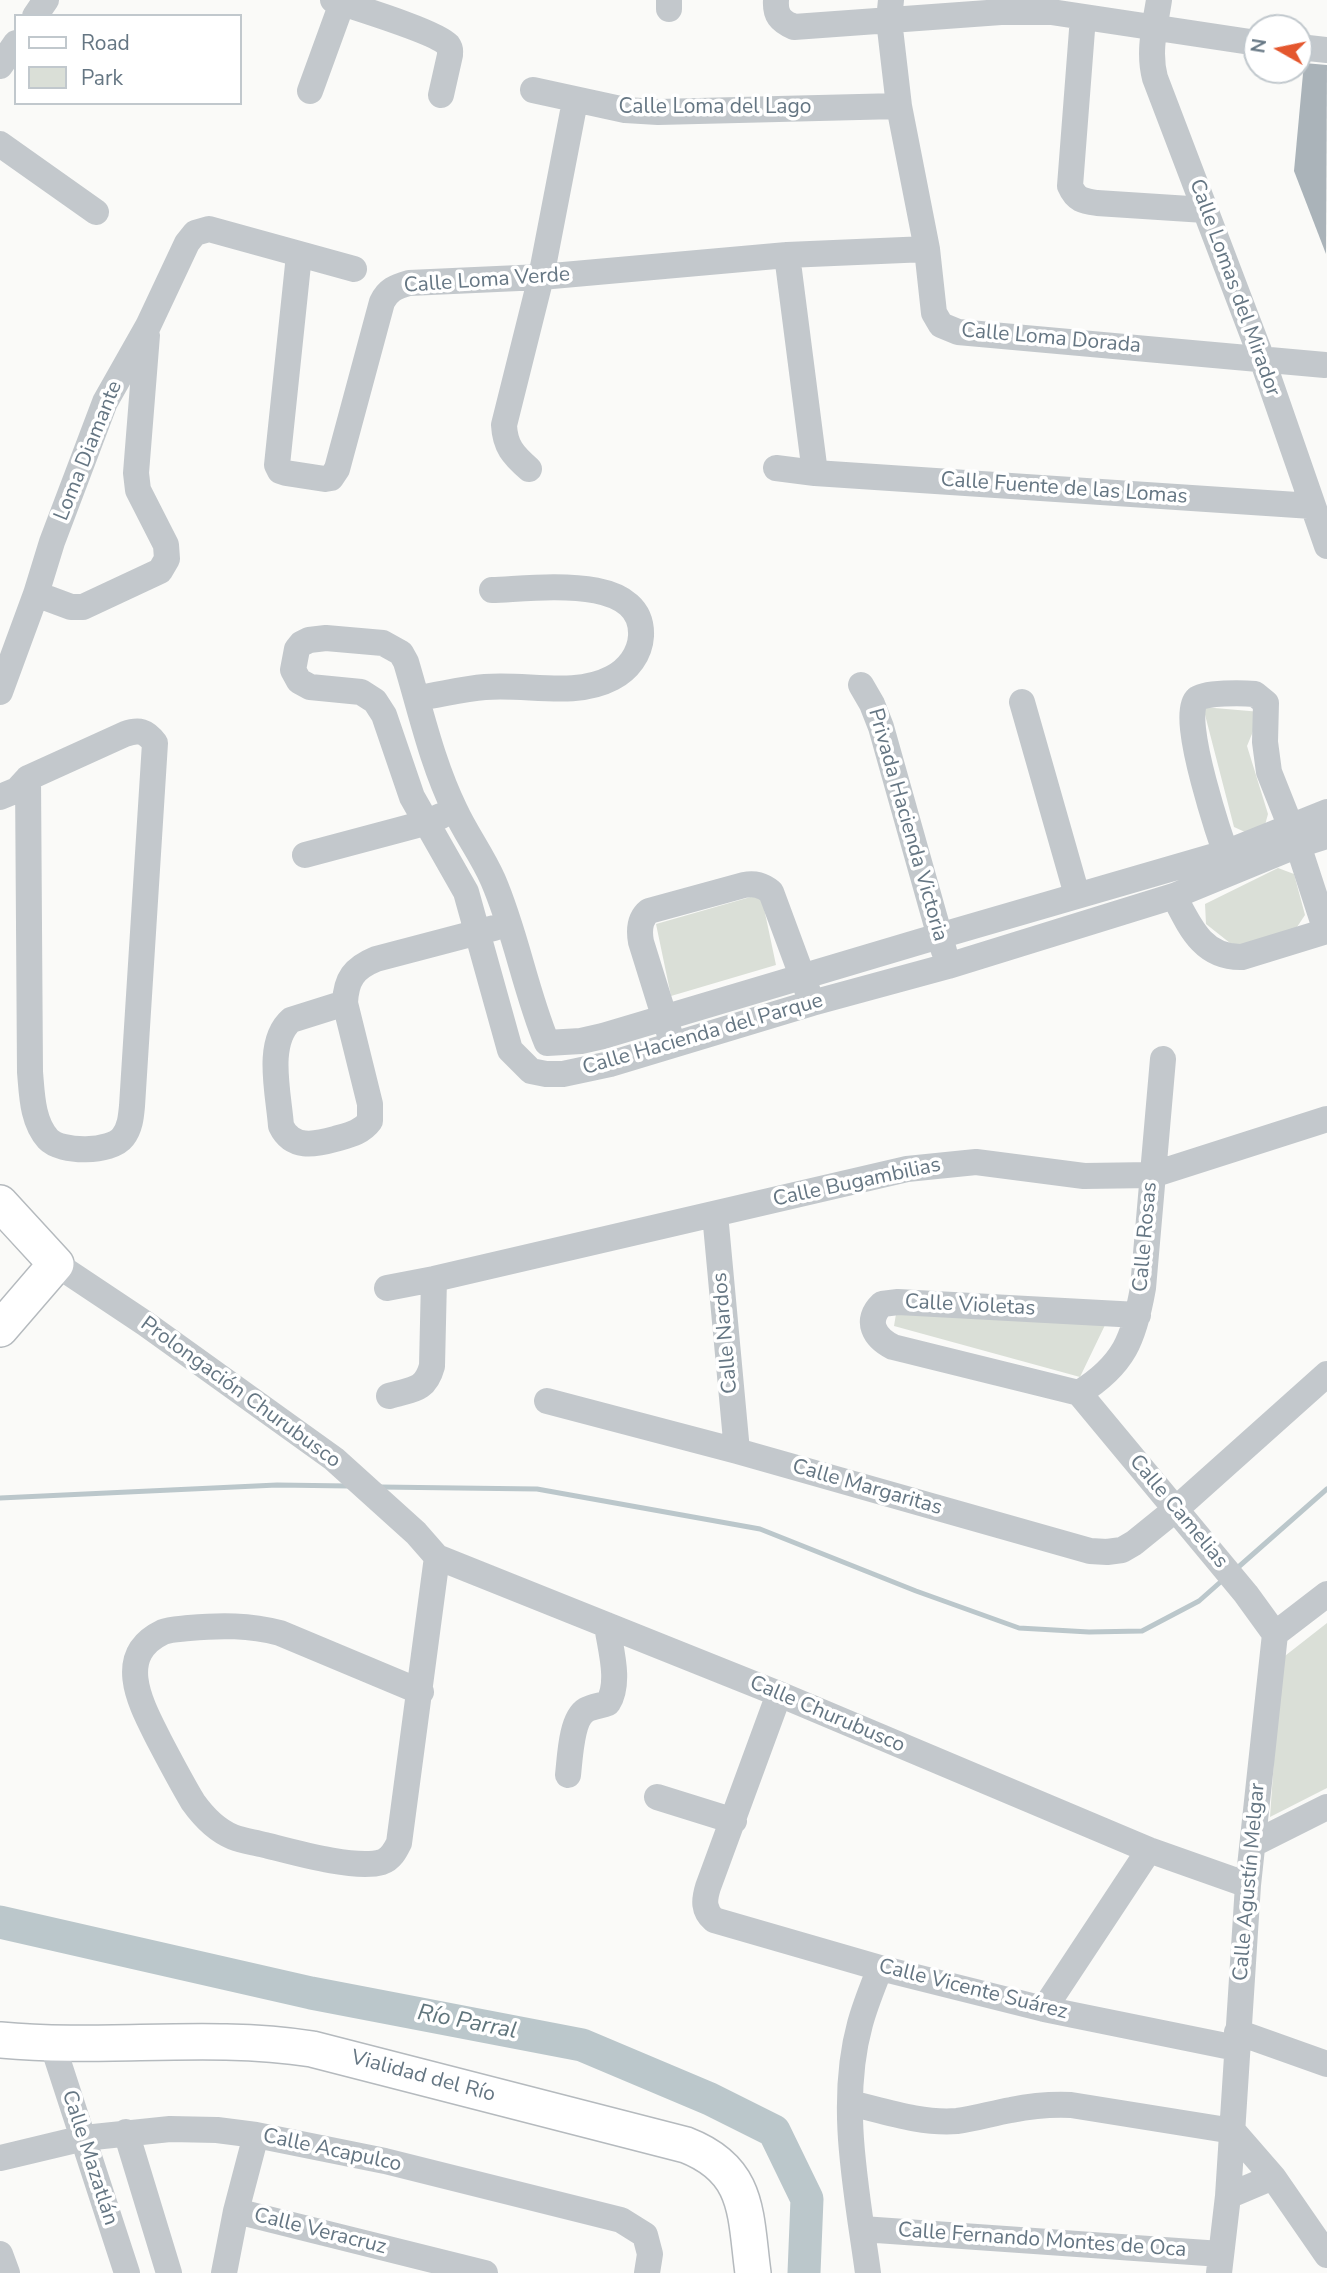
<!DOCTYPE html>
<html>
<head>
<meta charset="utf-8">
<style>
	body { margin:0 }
	#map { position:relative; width:1327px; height:2273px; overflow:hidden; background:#fafaf8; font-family:"Nunito Sans",sans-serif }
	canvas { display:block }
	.legend { position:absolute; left:14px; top:14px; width:228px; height:91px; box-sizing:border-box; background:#fff; border:2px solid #c1c8cd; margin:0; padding:9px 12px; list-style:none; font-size:21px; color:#657683 }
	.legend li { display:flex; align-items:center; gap:14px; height:35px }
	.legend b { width:35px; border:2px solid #c1c8cd }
	.north { position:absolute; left:1243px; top:14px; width:70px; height:70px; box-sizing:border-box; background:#fff; border:2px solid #c1c8cd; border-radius:50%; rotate:279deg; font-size:19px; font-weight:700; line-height:28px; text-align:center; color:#657683 }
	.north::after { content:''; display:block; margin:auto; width:24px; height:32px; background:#e4572e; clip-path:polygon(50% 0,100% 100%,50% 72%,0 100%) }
</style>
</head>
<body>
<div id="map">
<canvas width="1327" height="2273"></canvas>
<ul class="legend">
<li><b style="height:9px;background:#fff"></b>Road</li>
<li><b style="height:19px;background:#dadfd7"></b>Park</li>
</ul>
<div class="north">N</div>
</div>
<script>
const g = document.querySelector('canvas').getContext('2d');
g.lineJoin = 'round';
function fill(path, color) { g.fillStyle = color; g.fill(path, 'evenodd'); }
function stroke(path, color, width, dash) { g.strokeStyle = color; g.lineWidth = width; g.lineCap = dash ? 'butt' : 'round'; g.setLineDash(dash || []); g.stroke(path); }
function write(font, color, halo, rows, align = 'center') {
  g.font = font + ' "Nunito Sans",sans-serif'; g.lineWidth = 7; g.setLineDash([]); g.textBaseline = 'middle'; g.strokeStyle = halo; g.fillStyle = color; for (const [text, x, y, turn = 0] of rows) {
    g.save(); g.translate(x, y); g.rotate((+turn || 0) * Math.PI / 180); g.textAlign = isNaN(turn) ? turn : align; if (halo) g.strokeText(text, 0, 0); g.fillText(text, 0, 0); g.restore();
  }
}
fill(new Path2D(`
	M1203,707L1261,712L1247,746L1268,814L1265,825L1245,832L1234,827Z
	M1278,868L1294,874L1305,915L1297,927L1244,947L1230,943L1206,924L1205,904Z
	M761,894L776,965L671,996L656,924Z
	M896,1314L1106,1323L1080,1377L894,1326Z
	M1327,1623V1788L1270,1817L1281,1659Z`), '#dadfd7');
stroke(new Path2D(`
	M380,1487L537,1489L760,1529L916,1591L1019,1628L1089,1632L1142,1631L1199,1601L1225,1578
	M0,1498L277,1485L349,1486
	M1235,1570L1327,1489`), '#bbc7cb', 5);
stroke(new Path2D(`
	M0,1922L311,1993L582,2045L710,2099L774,2131L807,2199L804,2273`), '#bbc7cb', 33);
fill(new Path2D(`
	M1304,63L1327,65L1326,254L1294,171Z`), '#aab3b9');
const major = new Path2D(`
	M0,1203L56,1264L0,1329
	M0,2040C104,2050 208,2033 312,2049L686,2145C750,2170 745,2214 753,2273`);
stroke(major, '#b5babe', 38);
stroke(new Path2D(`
	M333,0C354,7 437,32 448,45C451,49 450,50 450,55L441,95
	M776,0C775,15 780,21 794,27L1001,12H1051L1257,43
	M891,0L889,20L899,106L927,249L934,313L941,325L958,332L1325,365
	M1159,0C1155,26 1148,52 1155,78L1262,359L1327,546
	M669,9V0
	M35,16L46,0
	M1083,17L1070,186C1076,200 1083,201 1097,203L1205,210
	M1299,47L1327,50
	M0,66L16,43
	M533,90L625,110L658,112L899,106
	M310,91L342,3
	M0,144L96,212
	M299,255L277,465L280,471L286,473L325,479L331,478L337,469L382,302C388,290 395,287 409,283L541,277L787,255L927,249
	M787,255L815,473
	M776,468L815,473L1312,506
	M529,469C513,455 505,446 504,425L541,277L575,101
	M36,594L71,607H83L160,571L167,559L166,545L138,490L136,473L147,335
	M861,685L872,704L881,727L944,951
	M0,692L36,594L52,542L105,402L148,326L187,243L195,233L209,229L354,269
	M417,698C439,695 462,689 485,687C526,683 574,698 612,678C628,670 640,654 641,636C644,572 533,589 492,590
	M1022,702L1077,895
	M0,797L17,790L28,778L125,734C139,729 146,731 155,743L132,1106C131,1117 130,1128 123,1137C111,1153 61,1153 48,1139C32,1121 32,1094 30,1072L28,778
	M1327,812L1225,853L939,936L603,1036L581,1041L547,1043C525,990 516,933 493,880C482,855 466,834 455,810C432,763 421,712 406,662L401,653L383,643L326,638L309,640L301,644L297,649L293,670L299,681L310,687L361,692L375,701L384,715L412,797L466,892L510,1050L531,1071L546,1074H563L610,1064L812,1003L948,966L1174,896L1298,845L1327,836
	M305,855L425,823L441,816
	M1232,870C1222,844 1178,716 1197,699C1204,692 1244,693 1255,694L1266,703L1265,742L1269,772L1298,845L1326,931
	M1174,896C1190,927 1203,958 1242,957L1327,931
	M345,1003L291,1020C265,1043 279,1095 281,1126C292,1149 314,1145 335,1139C349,1135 361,1133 370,1121V1104L345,1003C346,979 354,968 376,959L494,928
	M669,1032L641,942C639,931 639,919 649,911L744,885C755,883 762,885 771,892L808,992
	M715,1214L737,1451
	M56,1264L146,1324L334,1459L416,1533L437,1557L779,1694L1149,1850L1248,1885
	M387,1288L434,1279L907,1169L976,1162L1084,1176L1152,1175L1327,1119
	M1079,1393L893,1347C875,1338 864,1321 882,1304L898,1302L1138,1315
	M1079,1393C1124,1365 1134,1339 1143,1288L1163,1059
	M1079,1393L1246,1594L1275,1634
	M389,1396C411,1389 425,1392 432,1366L434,1279
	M547,1401L737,1451L1090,1551L1107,1552L1122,1550L1134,1543L1176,1509L1327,1374
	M1275,1634L1327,1594
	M421,1692L280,1633C249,1625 221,1625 189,1628C181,1629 170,1629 163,1632C113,1656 142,1706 159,1740C170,1761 181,1782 193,1802C203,1816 216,1830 233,1837C243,1841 254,1842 265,1845C293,1852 355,1870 382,1862C391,1859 395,1851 399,1843L437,1557
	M779,1694L708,1887C704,1900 703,1910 714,1920L880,1968L1044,2009L1236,2048
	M568,1775C570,1758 571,1719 586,1710C593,1706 601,1706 608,1703C621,1682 610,1648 607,1625
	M657,1797L734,1821
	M1253,1844L1327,1807
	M1044,2009L1149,1850
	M1237,2032L1327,2064
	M52,2043L127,2273
	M850,2103C884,2111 922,2124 957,2121C975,2119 993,2113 1011,2110C1031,2106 1050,2104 1071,2105L1233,2131
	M1233,2131L1273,2177L1327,2255
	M126,2132L169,2273
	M0,2158L84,2138L170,2129L217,2130L256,2135L385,2161L621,2220L645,2235L650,2254L647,2273
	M1228,2196L1273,2177
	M236,2211L485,2273
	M862,2229L1221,2254
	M0,2254L7,2273
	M224,2273L236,2211L256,2135
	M868,2273C857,2192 838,2104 860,2024C865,2005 873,1986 880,1968
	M1219,2273L1228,2196L1248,1885L1275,1634`), '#c3c8cc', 26);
stroke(major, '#fff', 35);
write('21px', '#657683', '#fff', [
	["Calle Loma del Lago",715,108],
	["Calle Loma Verde",487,281,-4],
	["Calle Lomas del Mirador",1234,288,70],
	["Calle Loma Dorada",1051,339,5],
	["Loma Diamante",89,451,-68],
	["Calle Fuente de las Lomas",1064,489,4],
	["Privada Hacienda Victoria",907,825,74],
	["Calle Hacienda del Parque",703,1035,-16],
	["Calle Bugambilias",857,1183,-12],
	["Calle Rosas",1146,1237,-85],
	["Calle Violetas",970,1306,3],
	["Calle Nardos",726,1333,-95],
	["Prolongación Churubusco",240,1393,36],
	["Calle Margaritas",867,1488,16],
	["Calle Camelias",1178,1512,50],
	["Calle Churubusco",827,1715,23],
	["Calle Agustín Melgar",1250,1882,-85],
	["Calle Vicente Suárez",973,1990,14],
	["Vialidad del Río",423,2077,15],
	["Calle Acapulco",332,2151,12],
	["Calle Mazatlán",89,2158,72],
	["Calle Veracruz",320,2232,14],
	["Calle Fernando Montes de Oca",1042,2241,4]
]);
write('italic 23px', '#60757c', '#fff', [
	["Río Parral",467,2023,11]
]);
</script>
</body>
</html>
